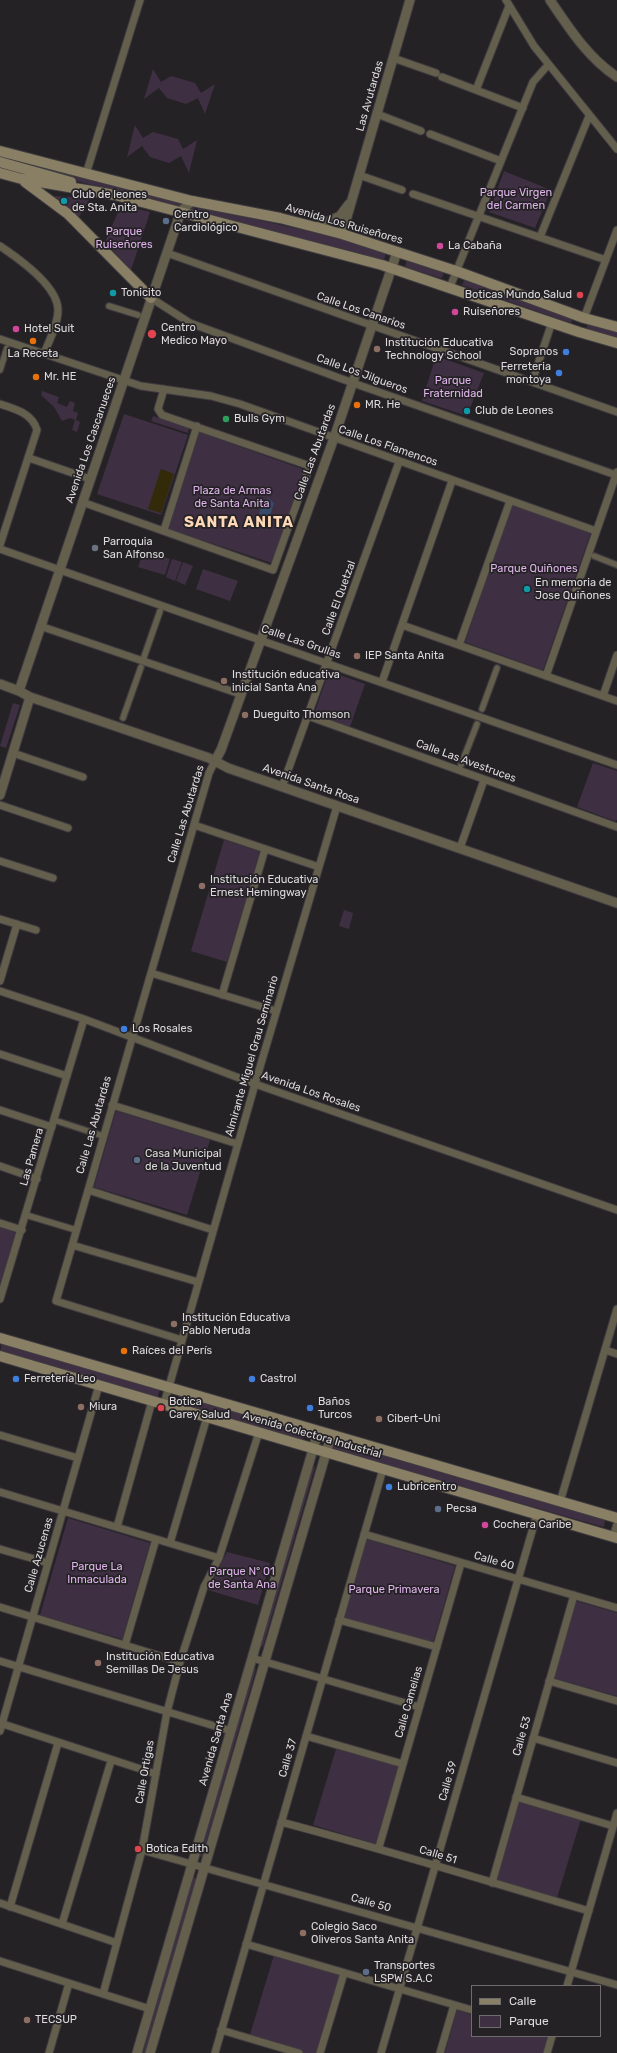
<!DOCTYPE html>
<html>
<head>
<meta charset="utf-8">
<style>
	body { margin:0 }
	#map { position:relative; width:617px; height:2053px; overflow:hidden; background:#252226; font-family:Rubik,sans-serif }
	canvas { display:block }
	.legend { position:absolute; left:471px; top:1985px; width:130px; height:52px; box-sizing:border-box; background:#252226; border:1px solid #6f6c6f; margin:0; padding:5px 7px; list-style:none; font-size:12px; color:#dddbdd }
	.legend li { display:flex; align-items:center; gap:8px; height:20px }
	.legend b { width:20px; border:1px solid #6f6c6f }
</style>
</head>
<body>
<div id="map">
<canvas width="617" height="2053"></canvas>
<ul class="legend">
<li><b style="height:5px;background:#887f65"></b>Calle</li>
<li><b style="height:11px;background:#3f2f42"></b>Parque</li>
</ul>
</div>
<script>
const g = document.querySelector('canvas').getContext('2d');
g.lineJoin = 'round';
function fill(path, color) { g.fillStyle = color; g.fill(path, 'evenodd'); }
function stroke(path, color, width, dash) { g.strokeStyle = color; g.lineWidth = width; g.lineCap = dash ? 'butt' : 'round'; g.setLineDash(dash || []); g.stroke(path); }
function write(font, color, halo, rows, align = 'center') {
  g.font = font + ' Rubik,sans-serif'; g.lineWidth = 3.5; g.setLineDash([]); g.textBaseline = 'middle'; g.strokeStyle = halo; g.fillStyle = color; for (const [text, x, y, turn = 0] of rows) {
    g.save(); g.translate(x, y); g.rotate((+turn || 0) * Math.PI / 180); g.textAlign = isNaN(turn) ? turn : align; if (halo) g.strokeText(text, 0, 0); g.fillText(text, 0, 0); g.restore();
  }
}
fill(new Path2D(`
	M153,69L161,82L171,76L195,83L201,93L215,84L205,114L198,98L186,104L167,98L159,88L144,99Z
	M135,125L143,138L153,132L178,139L183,149L197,140L189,173L181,156L169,163L150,157L142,146L127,157Z
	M27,168L81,177L186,202L180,208Z
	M504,171L551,190L535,228L489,212Z
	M55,196L90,198L79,217L53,198Z
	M121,205L150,212L131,270L105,242Z
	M190,207C256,218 320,233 385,251L386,253L384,260L382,261L185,210Z
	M407,259L443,271V276L441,278L405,267Z
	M465,278L573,318L571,323L462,285Z
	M588,324L617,331V339L585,330Z
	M436,356L484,373L467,416L422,401Z
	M42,391L59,397L57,403L67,407L70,401L75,403L73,411L78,413L76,420L80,422L77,432L72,430L75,420L70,418L62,421L54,407L41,395Z
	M124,414L188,435L161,515L97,494Z
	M153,416L189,428L188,433L151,421Z
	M199,432L305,470L272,563L168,529Z
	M512,505L591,532L543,670L465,642Z
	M144,550L170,559L165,575L138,567Z
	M172,559L182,562L175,581L166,577Z
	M183,562L193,566L185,585L176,581Z
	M203,569L238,581L230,601L196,589Z
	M329,671L365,684L350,727L314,714Z
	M13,703L20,705L6,748L0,746Z
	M593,763L617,771V820L615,821L577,807Z
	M224,840L258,851L259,854L227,962L191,951Z
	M344,910L353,913L349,929L339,926Z
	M116,1111L210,1140L187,1215L94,1187Z
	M0,1227L16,1233L0,1284Z
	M2,1342L160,1389L157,1399L0,1352Z
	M179,1395L304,1433L303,1441L176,1405Z
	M335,1442L605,1519L604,1527L334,1451L332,1450Z
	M310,1466L315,1467L263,1646L261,1647L259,1646Z
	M68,1518L150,1543L122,1639L40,1615Z
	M366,1539L455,1566L433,1643L343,1617Z
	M227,1552L270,1563L258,1605L208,1590Z
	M576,1601L617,1613V1696L554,1678Z
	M253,1666L256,1669L202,1857L197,1856Z
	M336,1749L399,1766L376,1844L313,1825Z
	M518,1801L581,1819L557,1898L495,1881Z
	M193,1876L196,1879L145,2053H140Z
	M274,1955L341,1974L317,2053H301L249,2038Z
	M457,2010L472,2015V2036H542L548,2038L543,2053H445Z`), '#3f2f42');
fill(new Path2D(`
	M161,469L174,474L161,513L148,509Z`), '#322a09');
fill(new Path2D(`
	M268,498L274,503L270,516L264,518L259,513L264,500Z`), '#364b69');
const pedestrian = new Path2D(`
	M109,306L138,315
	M0,370L7,348
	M594,556L617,565
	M144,657L160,611
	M482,709L497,668
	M123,718L141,667
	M461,765L477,724
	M54,1120L103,1136
	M26,1215L76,1230`);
const minor = new Path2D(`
	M506,0L534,46L617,149
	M393,58L436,73
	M442,77L523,108
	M476,90L509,6
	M377,114L421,131
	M430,134L501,161
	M86,174L140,0
	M359,175L402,190
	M413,194L606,260
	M540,237L589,116
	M0,246C18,258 58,286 58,310C58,325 49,340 44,354
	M167,253L617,412
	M450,287L533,82L548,65
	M151,298L190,323L353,383L616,475
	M584,318L617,230
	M0,339L141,386L211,396L240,404L596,531
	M532,382L552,322
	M0,404C15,409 32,413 37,430L0,545
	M29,458L90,479
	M82,502L273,570L310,466L162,415L158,409L164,389
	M164,530L197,426
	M0,549L617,765
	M402,625L617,701
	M40,626L240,694
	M459,645L510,501
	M546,676L617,472
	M382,682L452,481
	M603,696L617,655
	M308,716L617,827
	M13,753L83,777
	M282,787L399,462
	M0,805L68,828
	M194,825L319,867
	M460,848L484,780
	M0,861L53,878
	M0,919L36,930
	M151,973L276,1011
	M0,981L17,924
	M0,991L84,1019L255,1084L617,1210
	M222,995L265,849
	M0,1054L67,1076
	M112,1105L238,1144
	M0,1110L52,1127
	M0,1166L37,1179
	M88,1190L213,1230
	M0,1223L22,1230
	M72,1245L198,1282
	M0,1299L84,1019
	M182,1340L56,1301L209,773L215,761
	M605,1350L617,1354
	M164,1404L255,1084L337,806
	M0,1435L78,1458
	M0,1492L219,1558
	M560,1502L617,1309
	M117,1527L152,1401
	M364,1534L617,1608
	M613,1537L617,1524
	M170,1543L207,1417
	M0,1549L48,1563
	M0,1607L180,1662
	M339,1620L437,1647
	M125,1645L156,1539
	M252,1658L419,1707
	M0,1661L231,1731
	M549,1681L617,1701
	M0,1723L156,1774
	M0,1731L99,1385
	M306,1736L403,1764
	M533,1738L617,1763
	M516,1797L613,1826
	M281,1822C384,1849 486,1881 589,1911
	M379,1847L461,1563
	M142,1850L617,1985
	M492,1883L574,1595
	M0,1903L117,1943
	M10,1907L58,1743
	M62,1924L111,1761
	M246,1944L472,2010
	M0,1961L150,2009
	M567,1986L617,1813
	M103,1994L142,1850L167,1712L180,1662L204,1587L219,1558L259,1432
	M221,2030L299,2053
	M49,2053L69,1983
	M215,2053L383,1469
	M320,2053L344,1973
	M381,2053L537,1514
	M440,2053L454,2005
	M547,2053L552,2036`);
const tertiary = new Path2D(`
	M550,0C569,28 588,58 617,77
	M316,227L340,216L349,204
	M342,234L410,0
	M0,684L19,691L30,697L209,758L228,768L617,903
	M19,691L181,211L192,201
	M215,761L221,750L334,438L397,252
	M0,795L30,697
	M137,2053L318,1432
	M150,2053L331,1436`);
const secondary = new Path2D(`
	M0,151L192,201L280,218L342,234L456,271L584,318L617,327
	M0,162L71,182
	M0,173L22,179L115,195L382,265L579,332L617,343
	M25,182L68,214L151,298
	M0,1338L617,1518
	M0,1356L617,1538`);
stroke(pedestrian, '#3f3c40', 8);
stroke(minor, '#3f3c40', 9);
stroke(tertiary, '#3f3c40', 11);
stroke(secondary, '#3f3c40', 12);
stroke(pedestrian, '#645e4d', 5.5);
stroke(minor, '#645e4d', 7);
stroke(tertiary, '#645e4d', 9);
stroke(secondary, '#887f65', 10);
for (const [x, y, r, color] of [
	[64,201,4,"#0f9aa8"],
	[166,221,4,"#5c6f8a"],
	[440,246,4,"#d1479c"],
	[113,293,4,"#0f9aa8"],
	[580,295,4,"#e0444e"],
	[455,312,4,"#d1479c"],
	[16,329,4,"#d1479c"],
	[152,334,5,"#e0444e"],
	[33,341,4,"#e8710a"],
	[377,349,4,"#8d6e63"],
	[566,352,4,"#3f7fe0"],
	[559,373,4,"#3f7fe0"],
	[36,377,4,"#e8710a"],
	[357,405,4,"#e8710a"],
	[467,411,4,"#0f9aa8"],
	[226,419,4,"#2e9e5b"],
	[95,548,4,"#6b7280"],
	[527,589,4,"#0f9aa8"],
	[357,656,4,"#8d6e63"],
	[224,681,4,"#8d6e63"],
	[245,715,4,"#8d6e63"],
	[202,886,4,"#8d6e63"],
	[124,1029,4,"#3f7fe0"],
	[137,1160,4,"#5c6f8a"],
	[174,1324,4,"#8d6e63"],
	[124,1351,4,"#e8710a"],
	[16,1379,4,"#3f7fe0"],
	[252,1379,4,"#3f7fe0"],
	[81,1407,4,"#8d6e63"],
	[161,1408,4,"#e0444e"],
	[310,1408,4,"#3f7fe0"],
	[379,1419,4,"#8d6e63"],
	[389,1487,4,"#3f7fe0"],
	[438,1509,4,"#5c6f8a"],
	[485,1525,4,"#d1479c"],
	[98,1663,4,"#8d6e63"],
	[138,1849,4,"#e0444e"],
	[303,1933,4,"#8d6e63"],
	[366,1972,4,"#5c6f8a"],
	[27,2020,4,"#8d6e63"]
]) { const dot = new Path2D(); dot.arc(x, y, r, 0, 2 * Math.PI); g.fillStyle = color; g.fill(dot); stroke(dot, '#252226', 1.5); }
write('11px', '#dddbdd', '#252226', [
	["Las Avutardas",370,96,-74],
	["Avenida Los Ruiseñores",344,224,16],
	["Calle Los Canarios",361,311,19],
	["Calle Los Jilgueros",362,374,20],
	["Avenida Los Cascanueces",91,440,-71],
	["Calle Los Flamencos",388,446,19],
	["Calle Las Abutardas",315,452,-70],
	["Calle El Quetzal",339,598,-70],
	["Calle Las Grullas",301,642,19],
	["Calle Las Avestruces",466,761,20],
	["Avenida Santa Rosa",311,784,19],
	["Calle Las Abutardas",186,814,-73],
	["Almirante Miguel Grau Seminario",252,1056,-74],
	["Avenida Los Rosales",311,1092,19],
	["Calle Las Abutardas",94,1125,-74],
	["Las Pamera",32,1157,-74],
	["Avenida Colectora Industrial",312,1435,16],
	["Calle Azucenas",39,1555,-74],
	["Calle 60",494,1561,16],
	["Calle Camelias",409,1702,-74],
	["Calle 53",522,1736,-74],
	["Avenida Santa Ana",216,1739,-74],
	["Calle 37",288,1758,-74],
	["Calle Ortigas",145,1772,-80],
	["Calle 39",448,1781,-74],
	["Calle 51",438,1855,17],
	["Calle 50",371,1903,16]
]);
write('11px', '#dfb4eb', '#252226', [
	["Parque Virgen",516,193],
	["del Carmen",516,206],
	["Parque",124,232],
	["Ruiseñores",124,245],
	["Parque",453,381],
	["Fraternidad",453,394],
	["Plaza de Armas",232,491],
	["de Santa Anita",232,504],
	["Parque Quiñones",534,569],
	["Parque La",97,1567],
	["Inmaculada",97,1580],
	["Parque N° 01",242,1572],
	["de Santa Ana",242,1585],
	["Parque Primavera",394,1590]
]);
write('11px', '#dddbdd', '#252226', [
	["Club de leones",72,195],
	["de Sta. Anita",72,208],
	["Centro",174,215],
	["Cardiológico",174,228],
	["La Cabaña",448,246],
	["Tonicito",121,293],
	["Boticas Mundo Salud",572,295,"right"],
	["Ruiseñores",463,312],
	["Centro",161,328],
	["Medico Mayo",161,341],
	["Hotel Suit",24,329],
	["Institución Educativa",385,343],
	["Technology School",385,356],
	["Sopranos",558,352,"right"],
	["La Receta",33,354,"center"],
	["Ferreteria",551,367,"right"],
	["montoya",551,380,"right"],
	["Mr. HE",44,377],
	["MR. He",365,405],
	["Club de Leones",475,411],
	["Bulls Gym",234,419],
	["Parroquia",103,542],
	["San Alfonso",103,555],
	["En memoria de",535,583],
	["Jose Quiñones",535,596],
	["IEP Santa Anita",365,656],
	["Institución educativa",232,675],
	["inicial Santa Ana",232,688],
	["Dueguito Thomson",253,715],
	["Institución Educativa",210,880],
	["Ernest Hemingway",210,893],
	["Los Rosales",132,1029],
	["Casa Municipal",145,1154],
	["de la Juventud",145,1167],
	["Institución Educativa",182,1318],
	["Pablo Neruda",182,1331],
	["Raíces del Perís",132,1351],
	["Ferretería Leo",24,1379],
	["Castrol",260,1379],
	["Botica",169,1402],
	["Carey Salud",169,1415],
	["Baños",318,1402],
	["Turcos",318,1415],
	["Miura",89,1407],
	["Cibert-Uni",387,1419],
	["Lubricentro",397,1487],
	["Pecsa",446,1509],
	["Cochera Caribe",493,1525],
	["Institución Educativa",106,1657],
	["Semillas De Jesus",106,1670],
	["Botica Edith",146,1849],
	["Colegio Saco",311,1927],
	["Oliveros Santa Anita",311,1940],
	["Transportes",374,1966],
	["LSPW S.A.C",374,1979],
	["TECSUP",35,2020]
], 'left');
g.letterSpacing = '1px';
write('bold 15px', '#fdd9b7', '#252226', [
	["SANTA ANITA",239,523]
]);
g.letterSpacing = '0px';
</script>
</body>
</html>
